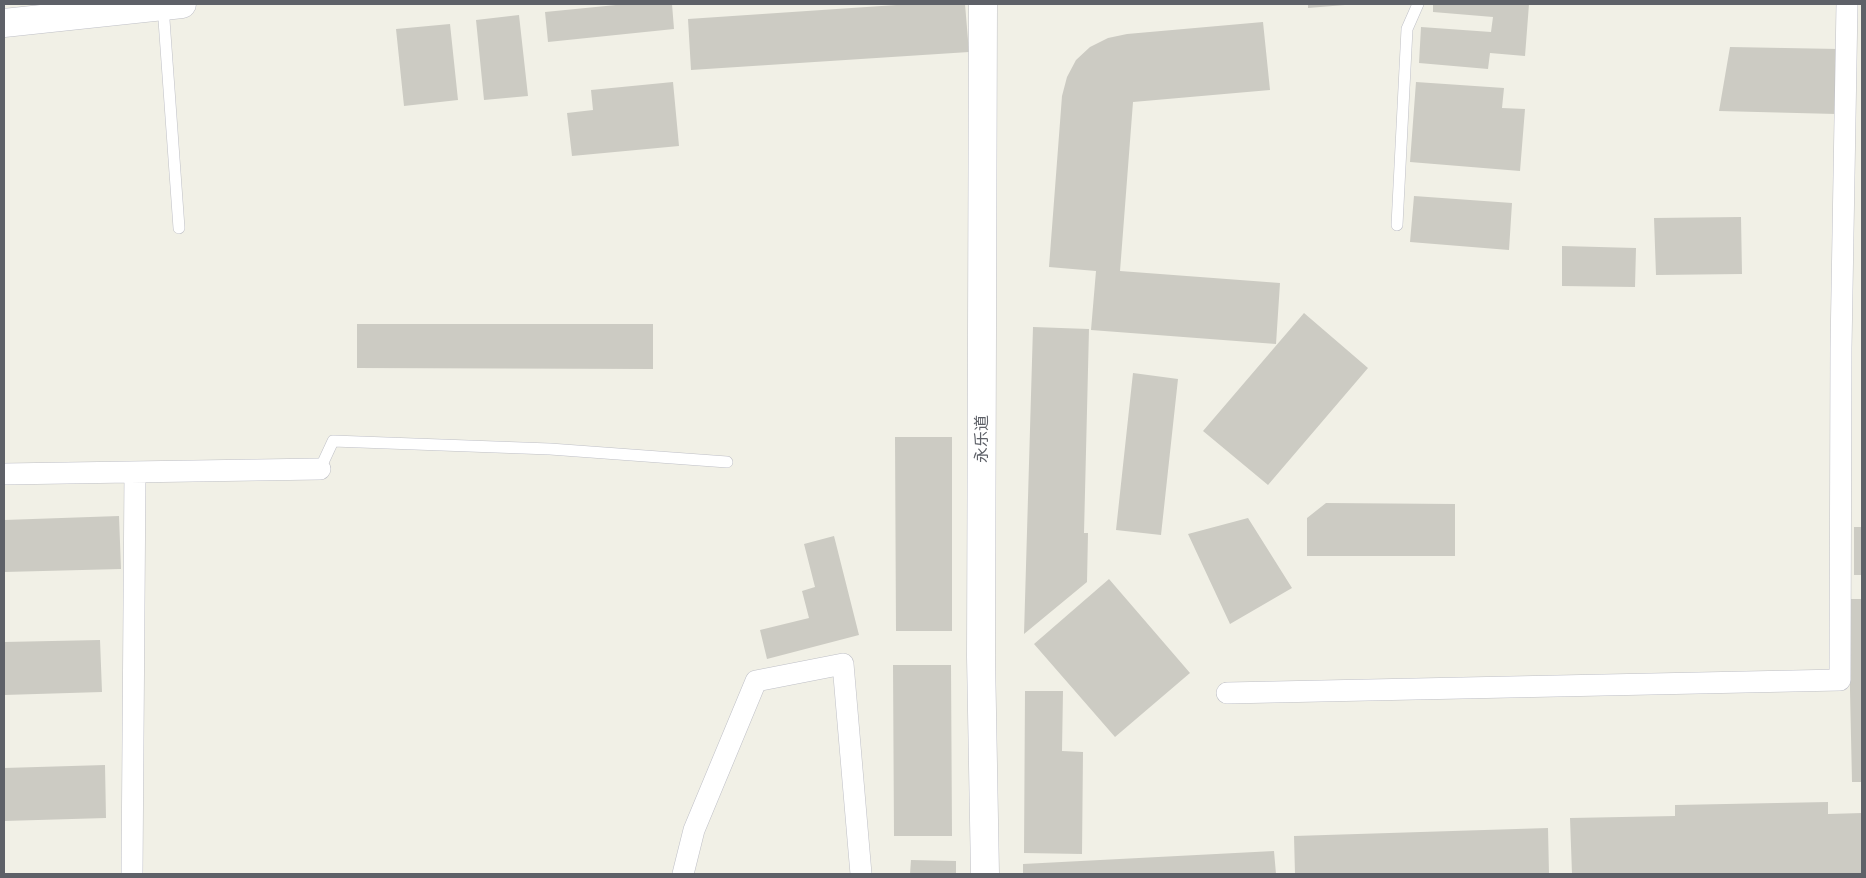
<!DOCTYPE html>
<html>
<head>
<meta charset="utf-8">
<style>
	body { margin:0 }
	#map { position:relative; width:1866px; height:878px; overflow:hidden; background:#f1f0e6; font-family:"PT Sans",sans-serif }
	canvas { display:block }
	.frame { position:absolute; inset:0; border:5px solid #5e6168; pointer-events:none }
</style>
</head>
<body>
<div id="map">
<canvas width="1866" height="878"></canvas>
<div class="frame"></div>
</div>
<script>
const g = document.querySelector('canvas').getContext('2d');
g.lineJoin = 'round';
function fill(path, color) { g.fillStyle = color; g.fill(path, 'evenodd'); }
function stroke(path, color, width, dash) { g.strokeStyle = color; g.lineWidth = width; g.lineCap = dash ? 'butt' : 'round'; g.setLineDash(dash || []); g.stroke(path); }
function write(font, color, halo, rows, align = 'center') {
  g.font = font + ' "PT Sans","Noto Sans SC",sans-serif'; g.lineWidth = 5; g.setLineDash([]); g.textBaseline = 'middle'; g.strokeStyle = halo; g.fillStyle = color; for (const [text, x, y, turn = 0] of rows) {
    g.save(); g.translate(x, y); g.rotate((+turn || 0) * Math.PI / 180); g.textAlign = isNaN(turn) ? turn : align; if (halo) g.strokeText(text, 0, 0); g.fillText(text, 0, 0); g.restore();
  }
}
fill(new Path2D(`
	M626,4H672L674,29L548,42L545,12Z
	M911,4H965L969,52L691,70L688,19Z
	M1308,4H1345V5L1308,8Z
	M1433,4H1529L1525,56L1490,53L1488,69L1419,63L1421,27L1491,32L1493,17L1433,12Z
	M519,15L528,96L484,100L476,20Z
	M1263,22L1270,90L1133,102L1120,271L1280,283L1276,344L1091,330L1096,271L1049,267L1062,96L1067,77L1076,60L1090,47L1108,38L1127,34Z
	M450,24L458,100L404,106L396,29Z
	M1730,47L1839,49L1836,114L1719,111Z
	M673,82L679,146L572,156L567,113L593,110L591,90Z
	M1416,82L1504,88L1502,108L1525,109L1520,171L1410,162Z
	M1414,196L1512,203L1509,250L1410,242Z
	M1741,217L1742,274L1656,275L1654,218Z
	M1562,246L1636,248L1635,287L1562,286Z
	M1304,313L1368,368L1268,485L1203,431Z
	M357,324H653V369L357,368Z
	M1033,327L1089,329L1084,533H1088L1087,582L1024,634Z
	M1133,373L1178,379L1161,535L1116,530Z
	M895,437H952V631H896Z
	M1326,503L1455,504V556H1307V518Z
	M119,516L121,569L4,572V520Z
	M1248,518L1292,588L1230,624L1188,534Z
	M1854,527H1862V575H1854Z
	M834,536L859,635L767,659L760,630L809,618L802,591L815,587L804,544Z
	M1109,579L1190,673L1115,737L1034,644Z
	M1848,599H1862V782H1852Z
	M100,640L102,692L4,695V642Z
	M893,665H951L952,836H894Z
	M1025,691H1063L1062,751L1083,752L1082,854L1024,853Z
	M105,765L106,818L4,821V768Z
	M1828,802V814L1862,813V874H1572L1570,818L1675,816V805Z
	M1548,828L1549,874H1295L1294,836Z
	M1274,851L1276,874H1023V864Z
	M911,860L956,861V874H910Z`), '#cccbc3');
const service = new Path2D(`
	M163,6L179,228
	M1397,225L1407,29L1418,4
	M320,469L333,441L550,449L727,462`);
const minor = new Path2D(`
	M4,474L320,469
	M1227,693L1840,680L1841,348L1847,4
	M132,874L135,472
	M683,874L694,830L756,681L843,664L861,874`);
const tertiary = new Path2D(`
	M983,4L981,657L985,874
	M4,23L182,4`);
stroke(service, '#bebfc6', 12);
stroke(minor, '#bebfc6', 22);
stroke(tertiary, '#bebfc6', 29);
stroke(service, '#fff', 11);
stroke(minor, '#fff', 21);
stroke(tertiary, '#fff', 28);
write('16px', '#5e6168', '#fff', [
	["永乐道",982,439,-90]
]);
</script>
</body>
</html>
